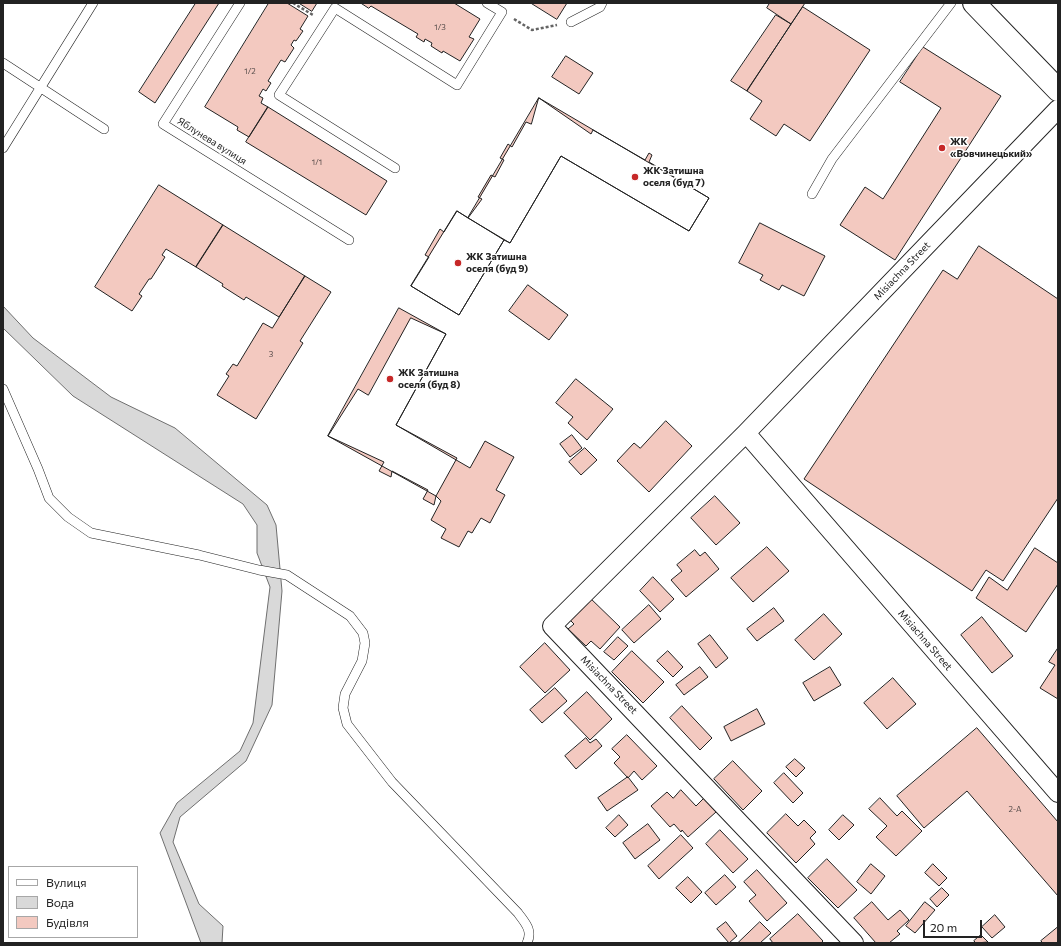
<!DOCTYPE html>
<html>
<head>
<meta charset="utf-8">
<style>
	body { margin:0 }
	#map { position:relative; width:1061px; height:946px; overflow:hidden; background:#fff; font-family:Commissioner,sans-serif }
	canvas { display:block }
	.frame { position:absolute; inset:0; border:4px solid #222; pointer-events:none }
	.legend { position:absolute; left:8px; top:866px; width:130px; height:72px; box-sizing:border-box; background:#fff; border:1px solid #a7a7a7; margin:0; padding:5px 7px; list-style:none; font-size:12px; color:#222 }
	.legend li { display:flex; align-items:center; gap:8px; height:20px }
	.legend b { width:20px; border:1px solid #a7a7a7 }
	.scale { position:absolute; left:923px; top:920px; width:59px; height:18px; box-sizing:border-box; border:2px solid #222; border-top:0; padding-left:5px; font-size:12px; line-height:14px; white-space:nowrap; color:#222; -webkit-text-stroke:3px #fff; paint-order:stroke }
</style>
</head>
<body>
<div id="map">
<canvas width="1061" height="946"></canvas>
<div class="frame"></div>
<ul class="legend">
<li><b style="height:5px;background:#fff"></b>Вулиця</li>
<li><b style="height:11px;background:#d9d9d9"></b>Вода</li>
<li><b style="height:11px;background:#f3c9c0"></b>Будівля</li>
</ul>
<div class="scale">20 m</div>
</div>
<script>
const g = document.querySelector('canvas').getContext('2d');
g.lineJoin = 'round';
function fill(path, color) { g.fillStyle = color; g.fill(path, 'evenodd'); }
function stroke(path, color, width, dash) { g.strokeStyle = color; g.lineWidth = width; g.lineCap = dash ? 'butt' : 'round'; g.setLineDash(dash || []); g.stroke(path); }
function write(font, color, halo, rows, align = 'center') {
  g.font = font + ' Commissioner,sans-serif'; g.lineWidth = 3; g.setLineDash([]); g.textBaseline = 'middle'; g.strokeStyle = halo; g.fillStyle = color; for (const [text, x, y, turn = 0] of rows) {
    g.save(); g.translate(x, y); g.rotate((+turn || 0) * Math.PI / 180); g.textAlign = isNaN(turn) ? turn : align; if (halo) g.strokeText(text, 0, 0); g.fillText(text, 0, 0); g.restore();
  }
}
const water = new Path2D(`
	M3,306L33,338L111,397L175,428L267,505L276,525L282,591L272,705L246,761L180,817L173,842L199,904L223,926L222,943H201L160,833L177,803L240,751L253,723L270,587L257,553V525L243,504L73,396L3,328Z`);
fill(water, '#d9d9d9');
stroke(water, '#6f6f6f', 1);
const building = new Path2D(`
	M196,3H219L155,103L139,92Z
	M269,3H287L308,16L300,29L303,31L296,41L294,40L291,45L294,48L285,62L281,60L268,81L271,83L266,91L263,89L259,96L263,98L261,103L268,107L249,137L237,130L238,127L205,107Z
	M299,3H317L312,11Z
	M361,3H454L480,19L469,37L474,39L460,61L443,51L442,53L431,46L432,43L425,39L424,42L416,37L418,34L371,6L369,8Z
	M531,3H567L557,19Z
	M770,3H805L791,24L767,8Z
	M803,7L870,50L810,141L784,124L776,136L750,119L762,101L747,91Z
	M776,15L791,24L747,91L731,81Z
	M923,47L1001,96L895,260L840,225L865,187L883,199L941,108L900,82Z
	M566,56L593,73L579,94L552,77Z
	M539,98L591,134L593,130L645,160L649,153L652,155L649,162L709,198L689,231L561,156L510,243L504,240L459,315L411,286L429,257L425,255L440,229L444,232L457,211L468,218L482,199L478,197L491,175L495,177L504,160L500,158L508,144L512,147L526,122L531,124Z
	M539,98L709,198L689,231L561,156L510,243L468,218Z
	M268,107L387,181L366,215L246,142Z
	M159,185L223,225L196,267L166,249L162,255L165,257L151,279H149L139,294L142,296L132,311L95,287Z
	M457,211L504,240L459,315L411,286Z
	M760,223L825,256L804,296L782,285L779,290L760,280L763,275L739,263Z
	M223,225L305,276L279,317L246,297L244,300L222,286L223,284L196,267Z
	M979,246L1058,299V498L1003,581L986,570L972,591L804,479L943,270L957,279Z
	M305,276L331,292L300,341L303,343L256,419L217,395L229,376L226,374L233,364L237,366L263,323L272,328Z
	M528,285L568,315L549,340L509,311Z
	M399,308L446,334L396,425L457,458L436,496L328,436Z
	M411,318L446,334L396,425L470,468L485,441L514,457L496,490L505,495L490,523L481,518L472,533L468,531L459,547L441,538L446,529L431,520L441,501L436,496L434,505L423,499L428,490L392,471L391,477L379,471L384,462L328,436L358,389L368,395Z
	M576,379L613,409L587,440L568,423L573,417L556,403Z
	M666,421L692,446L649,492L617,461L634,443L640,448Z
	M572,435L582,448L570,457L560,444Z
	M585,448L597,460L581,475L569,462Z
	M715,496L740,523L716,545L691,518Z
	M767,547L789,571L753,602L731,578Z
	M1035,548L1058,563V584L1026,632L976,598L989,577L1007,590Z
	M695,550L700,556L705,552L719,569L686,597L671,580L682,571L677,565Z
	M653,577L674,599L660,612L640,591Z
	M587,595L620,627L600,649L591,641L586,646L568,629L574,624L566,616Z
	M649,605L661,619L634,643L622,630Z
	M774,608L784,621L757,641L747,629Z
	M824,614L842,634L814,660L795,640Z
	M982,617L1013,656L992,673L961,635Z
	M710,635L728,658L716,668L698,644Z
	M618,637L628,646L614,660L604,652Z
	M545,643L570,670L545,693L520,667Z
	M1058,648V699L1040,688L1055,665L1049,662Z
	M632,651L664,682L643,703L612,672Z
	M668,651L683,667L673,677L657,661Z
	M700,667L708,677L684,695L676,685Z
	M830,667L841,685L814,701L803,683Z
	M893,678L916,704L887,729L864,703Z
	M555,688L567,701L542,723L530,710Z
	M587,692L612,719L590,740L564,713Z
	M682,706L712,738L700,750L670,718Z
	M757,709L765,724L731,741L724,727Z
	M977,728L1058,822V896L967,791L924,828L897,796Z
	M627,735L657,766L642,780L634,771L628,778L614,763L620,757L612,749Z
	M586,738L590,743L596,739L602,746L576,769L565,756Z
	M795,759L805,768L796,777L786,767Z
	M733,761L762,791L743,810L714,779Z
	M784,773L803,793L793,803L774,783Z
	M628,777L638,790L607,811L598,798Z
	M681,790L696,806L704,798L716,812L688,837L682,830L681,832L674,824L670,827L651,806L667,792L673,798Z
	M880,798L897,816L902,811L922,831L896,856L876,837L887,826L869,809Z
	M786,814L798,826L804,820L816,832L810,838L815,844L796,863L767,833Z
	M619,815L628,825L615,837L606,828Z
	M843,815L854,825L839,840L829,830Z
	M648,824L660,840L635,859L623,843Z
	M720,830L748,859L733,873L706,844Z
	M681,835L693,848L659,879L648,866Z
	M827,859L857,890L838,908L808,878Z
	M871,864L885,876L871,894L857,882Z
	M933,864L947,878L939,886L925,873Z
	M757,870L787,903L767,921L749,901L756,895L744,882Z
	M725,875L736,887L716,905L705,893Z
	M688,877L702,892L691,903L676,888Z
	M942,888L949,895L937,907L930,899Z
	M872,902L888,920L900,910L909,920L897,931L900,934L889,943H876L854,918Z
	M925,902L935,910L915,933L906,926Z
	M798,914L823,941L821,943H773L770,939Z
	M995,915L1005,927L992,938L982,927Z
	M726,922L737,936L729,943L717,929Z
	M760,922L771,933L760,943H738Z
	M1058,927V943H1043L1041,941Z
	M981,935L988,942L976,943L974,941Z`);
fill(building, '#f3c9c0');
stroke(building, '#222', 1);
const lane = new Path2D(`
	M240,3L163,124L349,240
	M571,22L600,7L602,3
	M3,63L104,129
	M3,148L93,3
	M395,168L279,95L335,8L457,85L502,12L487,3
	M812,194L832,159L951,3
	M3,389L38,469L49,498L68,517L91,533L199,555L259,570L287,575L350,616L363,633L365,643L362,661L345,694L343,708L347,724L392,782L518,913C525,923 533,930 527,943`);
const street = new Path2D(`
	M746,433L1058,793
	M854,943L552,626L746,433L1058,109`);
const secondary = new Path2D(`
	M974,3L1058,90`);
stroke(lane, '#222', 10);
stroke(street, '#222', 20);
stroke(secondary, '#222', 24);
stroke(new Path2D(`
	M293,3L313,15
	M514,19L532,30L557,25`), '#646464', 2.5, [3, 2]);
stroke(lane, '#fff', 9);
stroke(street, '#fff', 18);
stroke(secondary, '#fff', 22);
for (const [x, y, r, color] of [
	[942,148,4,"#c62828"],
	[635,177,4,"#c62828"],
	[458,263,4,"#c62828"],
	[390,379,4,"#c62828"]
]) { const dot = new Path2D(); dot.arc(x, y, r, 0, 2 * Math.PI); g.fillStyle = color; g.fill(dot); stroke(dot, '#fff', 1.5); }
write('8px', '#564c4a', null, [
	["1/3",440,27],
	["1/2",250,71],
	["1/1",317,162],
	["3",271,354],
	["2-А",1015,809]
]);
write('10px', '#222', '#fff', [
	["Яблунева вулиця",212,141,32],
	["Misiachna Street",902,271,-46],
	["Misiachna Street",925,640,49],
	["Misiachna Street",609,685,46]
]);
write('bold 10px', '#222', '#fff', [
	["ЖК",950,142],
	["«Вовчинецький»",950,154],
	["ЖК Затишна",643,171],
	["оселя (буд 7)",643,183],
	["ЖК Затишна",466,257],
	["оселя (буд 9)",466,269],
	["ЖК Затишна",398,373],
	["оселя (буд 8)",398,385]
], 'left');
</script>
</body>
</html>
